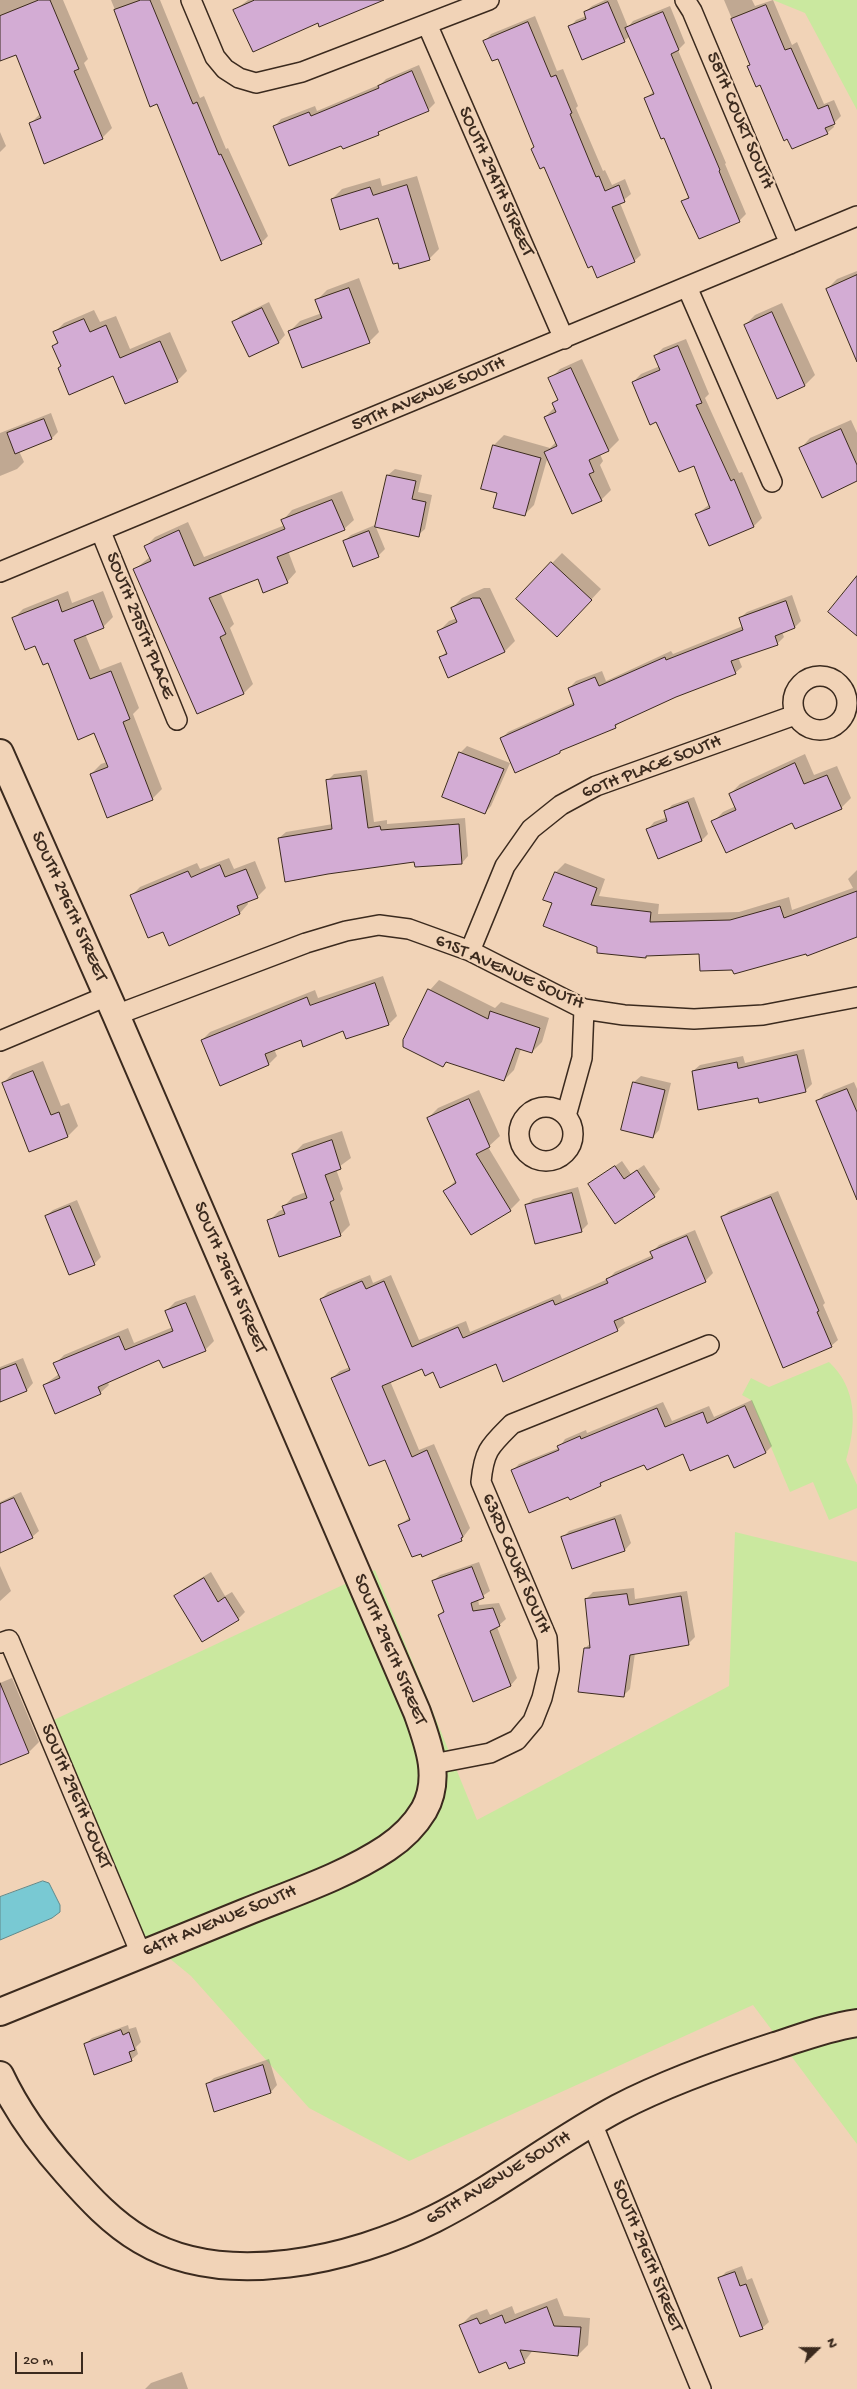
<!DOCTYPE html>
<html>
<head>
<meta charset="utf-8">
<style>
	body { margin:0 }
	#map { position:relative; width:857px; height:2389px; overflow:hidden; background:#f1d3b7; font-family:"Gochi Hand",sans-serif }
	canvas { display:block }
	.north { position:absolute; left:792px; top:2324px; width:50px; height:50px; -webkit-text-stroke:4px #f1d3b7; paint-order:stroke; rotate:68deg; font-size:14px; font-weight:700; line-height:20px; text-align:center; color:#3b2a1e }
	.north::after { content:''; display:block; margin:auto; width:18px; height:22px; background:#3b2a1e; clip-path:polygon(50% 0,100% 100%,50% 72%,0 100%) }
	.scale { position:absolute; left:15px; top:2352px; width:68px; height:22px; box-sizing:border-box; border:2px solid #3b2a1e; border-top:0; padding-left:6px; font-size:15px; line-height:18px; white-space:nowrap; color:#3b2a1e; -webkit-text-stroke:4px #f1d3b7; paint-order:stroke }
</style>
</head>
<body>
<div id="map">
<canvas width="857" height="2389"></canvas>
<div class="north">N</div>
<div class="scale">20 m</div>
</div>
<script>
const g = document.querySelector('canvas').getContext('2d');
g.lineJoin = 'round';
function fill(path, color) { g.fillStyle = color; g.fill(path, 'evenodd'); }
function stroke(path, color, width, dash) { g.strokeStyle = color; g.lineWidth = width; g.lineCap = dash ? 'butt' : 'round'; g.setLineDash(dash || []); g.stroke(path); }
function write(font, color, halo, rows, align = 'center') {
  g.font = font + ' "Gochi Hand",sans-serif'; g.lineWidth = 4.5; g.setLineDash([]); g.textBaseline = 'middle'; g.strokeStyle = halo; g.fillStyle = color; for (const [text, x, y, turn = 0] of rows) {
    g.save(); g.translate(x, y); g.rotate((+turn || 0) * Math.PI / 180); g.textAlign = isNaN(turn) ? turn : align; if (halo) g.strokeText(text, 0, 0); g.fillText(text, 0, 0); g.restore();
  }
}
fill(new Path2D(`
	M773,0H857V110L805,13Z
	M829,1362C857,1388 857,1424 846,1460L857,1485V1508L829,1520L813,1482L790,1492L751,1400L742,1395L751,1378L769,1387Z
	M735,1532L857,1562V2144L753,2005L409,2161L309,2108L191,1976L157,1948L141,1954L45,1724L375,1570L477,1820L729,1686Z`), '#cae89f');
const water = new Path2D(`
	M43,1881L49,1883L60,1905V1912L52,1918L0,1940V1897Z`);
fill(water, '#79c9d3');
stroke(water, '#60898b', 1);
fill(new Path2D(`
	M0,0H63L88,59L84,63L112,128L102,138L45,162L30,124L40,114L16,53L0,60Z
	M111,0H160L200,98L204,96L226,149L228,148L268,236L261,243L158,103L139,69Z
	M248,0H384L320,26L318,22L235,10Z
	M605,0H617L628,27L633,21L670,6L685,43L678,50L726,163L725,164L746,214L739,221L693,228L683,202L689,196L664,136L645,99L654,91L630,36L624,41L570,27L576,20L586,16L585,12L592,6Z
	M724,0H752L755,6L773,0L792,45L797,42L824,104L834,100L841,116L833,124L834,127L827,133L761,83L749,66L751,64Z
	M535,16L557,71L563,69L578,106L576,108L603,171L605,170L612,185L625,179L631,194L620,203L641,255L634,261L535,146L499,57L485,41L491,34Z
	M419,65L435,103L428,110L384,128L378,133L341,144L275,126L281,119L315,106L317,111L381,84L386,79Z
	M0,132L6,146L0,152Z
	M417,176L439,249L430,258L379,216L332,199L342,189L380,178L382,186Z
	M857,271V337L827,289L837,279Z
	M359,278L379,332L369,342L290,331L300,321L322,313L317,300L327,290Z
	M269,302L285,335L279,342L250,356L234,322L240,316Z
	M782,303L815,375L805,385L745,325L755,315Z
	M94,310L100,322L116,316L130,349L170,332L187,371L177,381L113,375L53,346L58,341L54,333L64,323Z
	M686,339L709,394L705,398L739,473L742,472L762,518L754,526L710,544L697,514L710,504L694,464L657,421L633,382L641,374L660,366L655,356L663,348Z
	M582,359L619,440L609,450L600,454L603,461L600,465L611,490L601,500L548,456L534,505L524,515L498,492L494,445L504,435L550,448L556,442L545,417L555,407L553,403L559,398L550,379L560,369Z
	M51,413L58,432L52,438L19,451L24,462L17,469L0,476V433Z
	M851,420L857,433V480L801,448L810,438Z
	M395,469L422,475L418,492L432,495L425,529L418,535L388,475Z
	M342,491L354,520L344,529L288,551L296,572L287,582L259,577L220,592L234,624L230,628L253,684L244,693L197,713L135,569L150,557L145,547L155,537L188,522L204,557L285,525L283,520L292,510Z
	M375,525L385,549L378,556L344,541L351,535Z
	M562,553L601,589L567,626L518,598Z
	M484,588H490L515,641L505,651L440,658L447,651L439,631L449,621L457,618L452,608L462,598Z
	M68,591L72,603L103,591L113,617L103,627L85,634L100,670L121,662L139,708L133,714L162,789L152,799L91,774L101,764L107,762L95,732L49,661L13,619L23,609Z
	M792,595L801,621L795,627L782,632L784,637L777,644L738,657L742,667L735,673L676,696L621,721L615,727L563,748L560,751L501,739L508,732L575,702L569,688L576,681L602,671L606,681L671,651L673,654L743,626L740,618L747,612Z
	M467,746L510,763L491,806L485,813L460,753Z
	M805,754L814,775L837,766L851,798L841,808L793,821L713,822L723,812L736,806L730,794L740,784Z
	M367,770L374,822L387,820V824L465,818L468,856L462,863L415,861L279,838L286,832L333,824L327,781L334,774Z
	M694,797L708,834L702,840L659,857L648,829L654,822L668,817L665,812L672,805Z
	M229,858L234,869L255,861L266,888L257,897L247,901L248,904L240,913L169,945L163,930L131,896L140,887L197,863L200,869Z
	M565,863L605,879L599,896L659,904L658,914L739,912L789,897L792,910L853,888L848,879L857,870V936L807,952L733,968L701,953L599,946L554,902L545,899L556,872Z
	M383,976L397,1016L389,1024L347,1038L344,1029L301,1038L274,1049L277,1056L269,1064L221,1084L202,1040L210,1032L315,990L318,998Z
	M439,980L495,1008L501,1002L549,1018L542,1042L532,1052L521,1049L514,1070L504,1080L448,1061L443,1065L430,990Z
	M804,1049L812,1084L805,1091L759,1096L693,1071L700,1065L743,1056L745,1063Z
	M43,1061L61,1106L69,1103L78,1126L68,1136L30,1150L3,1083L13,1073Z
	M641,1076L671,1083L659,1130L653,1137L634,1082Z
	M854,1082L857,1089V1199L817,1102L824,1094Z
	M479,1090L500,1136L488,1147L520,1200L510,1210L445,1191L456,1180L428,1118L438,1108Z
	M342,1131L351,1158L336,1169L343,1189L340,1193L350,1225L340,1235L269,1221L279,1211L284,1209L283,1207L293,1197L306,1192L293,1154L303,1144Z
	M622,1161L631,1174L644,1165L660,1189L654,1196L590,1184Z
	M578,1187L588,1224L581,1231L526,1205L533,1199Z
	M778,1191L825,1303L823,1305L838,1340L831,1346L722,1217L729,1211Z
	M77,1200L101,1257L94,1264L46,1216L53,1210Z
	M695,1230L713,1273L706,1280L622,1316L625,1323L617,1330L496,1363L434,1371L423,1367L390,1381L419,1450L434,1444L470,1528L461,1540L400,1525L410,1517L385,1458L332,1378L340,1371L350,1367L321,1299L328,1292L370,1275L373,1283L391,1275L419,1340L466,1321L470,1332L560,1294L562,1299L608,1279L615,1272L653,1255L652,1252L659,1245Z
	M195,1295L214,1341L205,1350L160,1358L107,1381L109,1385L100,1393L44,1385L59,1374L55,1364L64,1355L128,1328L134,1343L173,1327L166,1311L175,1302Z
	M23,1358L33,1383L27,1390L0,1401V1367Z
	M752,1400L772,1446L766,1452L735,1466L729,1453L684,1452L645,1463L607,1479L600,1485L569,1495L513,1470L519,1464L559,1448L565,1439L586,1430L587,1433L663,1402L672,1421L709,1406L714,1417Z
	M21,1492L39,1531L32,1537L0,1550V1502Z
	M621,1514L631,1543L625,1550L572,1567L562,1538L569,1531Z
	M479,1562L490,1591L478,1599L479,1605L499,1603L506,1619L497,1627L517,1678L511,1685L473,1700L439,1615L445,1609L433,1581L440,1575Z
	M0,1566L11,1591L0,1601Z
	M211,1572L225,1596L232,1592L245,1612L238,1619L176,1596L182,1590Z
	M634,1588L635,1599L687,1591L695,1637L688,1644L635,1653L630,1689L623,1696L585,1648L591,1643L586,1599L593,1592Z
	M12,1678L39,1742L29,1752L0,1764V1683Z
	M128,2025L129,2029L136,2027L141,2042L136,2047L138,2054L131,2060L85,2044L92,2038Z
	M269,2059L277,2085L271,2092L215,2111L207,2084L214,2078Z
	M742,2266L747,2280L752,2278L769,2322L762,2328L720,2278L726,2272Z
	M557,2298L564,2316L590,2318L588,2345L578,2355L533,2350L524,2362L507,2360L461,2325L471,2315L487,2309L490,2315L512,2306L515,2314Z
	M182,2372L188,2389H145L151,2383Z`), '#0003');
const building = new Path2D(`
	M39,0H50L79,69L74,71L103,139L44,164L29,123L41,118L16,55L0,61V16Z
	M141,0H150L193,104L197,102L219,155L221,154L262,244L221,261L157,104L150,107L114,10Z
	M255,0H384L319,27L318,23L253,52L233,10Z
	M608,2L625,42L582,60L568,26L586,19L584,12Z
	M766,5L785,50L791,48L818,109L828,105L835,124L825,128L828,134L792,149L787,139L784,141L760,85L756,87L747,66L750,65L731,19Z
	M663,12L679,50L671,54L720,170L719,171L740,222L699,239L681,201L689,198L664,138L661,139L644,98L654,94L625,28Z
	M528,22L551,77L556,75L572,113L570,114L596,177L599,176L605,191L619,185L625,202L612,207L635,262L597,278L592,266L588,268L544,167L540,169L531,149L534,147L498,59L492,61L483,41Z
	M412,71L429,111L378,132L379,135L343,149L341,146L289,166L273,126L309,112L311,116L379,88L378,86Z
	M407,185L430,260L399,269L398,263L393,264L378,218L340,230L331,199L370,187L373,195Z
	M857,275V362L826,289Z
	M349,288L370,343L302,368L288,331L322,318L315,300Z
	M262,308L279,343L249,357L232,322Z
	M772,312L805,386L777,399L744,325Z
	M84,319L90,332L106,325L120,358L160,341L178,382L125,404L113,376L69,395L58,368L61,366L52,346L58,343L53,332Z
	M678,346L702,403L696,405L731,481L734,479L754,527L709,546L695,514L710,508L694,466L679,472L656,422L650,425L632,382L660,370L654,356Z
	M571,368L609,451L589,460L594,472L589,474L602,501L572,514L544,452L557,446L544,417L556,412L552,403L558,400L548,378Z
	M44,419L52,439L15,454L7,433Z
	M841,429L857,465V481L822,498L799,448Z
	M493,445L541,458L525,516L493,508L497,493L481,489Z
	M387,475L416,481L412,499L426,502L419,537L375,527Z
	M332,500L345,530L277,557L288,583L263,593L258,579L209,598L226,634L220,637L244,694L197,714L133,569L151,561L144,546L179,530L194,566L285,529L281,520Z
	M369,531L379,557L353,567L343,541Z
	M551,562L592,600L557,637L516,599Z
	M857,576V636L828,612Z
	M473,598H480L505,652L448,678L439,657L447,654L437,631L457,622L451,608Z
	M58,600L62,612L93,600L104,628L74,640L90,679L111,671L130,719L123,722L153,800L107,818L90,774L108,767L94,733L78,740L48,663L43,665L35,646L25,650L12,618Z
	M786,601L795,628L775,636L778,645L731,661L736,674L676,697L615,725L616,728L560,751V753L515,773L500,738L574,705L568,688L595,677L599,686L665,657L666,660L743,630L739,618Z
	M459,752L504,769L485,814L442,797Z
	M795,763L804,784L827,775L842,809L795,829L792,823L726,853L711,821L736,810L729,794Z
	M361,776L368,828L380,826L381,830L459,824L462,864L415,867L414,862L328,874L285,882L278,838L332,829L326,780Z
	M688,802L702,841L658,859L646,829L667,821L664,811Z
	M220,865L225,877L246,869L258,898L237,906L240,914L169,946L163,932L148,938L130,895L188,871L191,877Z
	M555,872L597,888L591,905L651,912L650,922L730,920L780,906L784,918L857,891V937L807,956L806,954L734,974L732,970L700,971L699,954L646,956V958L597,953V947L543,926L552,903L543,900Z
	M375,983L389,1025L346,1039L343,1031L303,1047L301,1040L265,1054L269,1065L220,1086L201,1040L307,997L310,1005Z
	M428,989L488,1019L490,1011L540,1028L532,1053L516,1048L504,1081L446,1062L443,1067L403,1047V1040Z
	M797,1055L806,1092L759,1103L758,1098L698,1110L692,1071L737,1062L738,1068Z
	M33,1071L51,1115L59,1112L68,1137L29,1152L2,1083Z
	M633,1082L665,1090L653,1138L621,1130Z
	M847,1089L857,1112V1200L816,1101Z
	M469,1099L490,1147L476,1154L511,1211L471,1235L443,1191L456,1183L427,1118Z
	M332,1140L341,1169L325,1175L334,1200L330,1202L341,1236L279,1257L267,1220L285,1214L282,1206L307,1198L292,1154Z
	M615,1166L624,1179L637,1170L655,1197L615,1224L588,1184Z
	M572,1193L582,1232L535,1244L525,1205Z
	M771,1197L819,1311L817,1312L832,1347L783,1368L721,1217Z
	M70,1206L95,1265L69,1275L45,1216Z
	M687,1236L706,1282L614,1321L618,1331L503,1382L496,1364L440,1388L433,1372L425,1376L422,1369L382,1386L412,1457L427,1450L463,1537L461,1538L462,1541L422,1557L421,1554L412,1557L398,1525L410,1520L385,1460L369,1466L331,1378L350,1370L320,1299L362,1281L366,1289L384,1281L412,1347L458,1327L463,1338L553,1300L555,1305L608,1283L606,1279L653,1258L650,1252Z
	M186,1303L206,1351L163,1368L159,1360L98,1387L101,1394L55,1414L43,1385L60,1378L53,1363L119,1336L125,1350L173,1331L165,1311Z
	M16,1364L27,1391L0,1402V1370Z
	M745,1406L766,1453L734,1468L728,1455L690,1471L683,1454L647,1470L644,1465L600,1483L601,1486L570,1500L568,1497L529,1513L511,1470L559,1450L557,1446L580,1436L581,1439L657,1408L665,1427L703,1412L707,1423Z
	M14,1498L33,1538L0,1553V1504Z
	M615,1519L625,1551L572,1569L561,1537Z
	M472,1567L484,1598L471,1603L473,1611L493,1608L500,1626L490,1631L511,1686L473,1702L438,1615L444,1612L432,1581Z
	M204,1578L218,1602L225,1597L239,1620L202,1642L174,1596Z
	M627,1594L629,1605L681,1596L689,1645L630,1655L624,1697L578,1692L584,1648H590L585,1599Z
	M0,1683L29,1753L0,1765Z
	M121,2030L123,2035L129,2032L135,2050L129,2052L132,2061L94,2075L84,2044Z
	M263,2065L271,2093L214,2112L206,2084Z
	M735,2272L740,2286L746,2284L763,2329L740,2337L718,2278Z
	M547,2307L554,2326L581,2327L578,2356L520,2350L525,2363L509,2369L506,2362L479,2373L459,2325L477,2318L480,2324L502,2315L505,2323Z`);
fill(building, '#d3acd4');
stroke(building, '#3b2a1e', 1);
const street = new Path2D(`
	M191,0L215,57L225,69L239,78L256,83L302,72L489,0
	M685,0L692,11L790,244
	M427,24L564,339
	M687,287L772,482
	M101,532L177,720
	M0,572L857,216
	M793 703a27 27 0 1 1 54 0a27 27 0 1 1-54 0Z
	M470,951L505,866L531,829L561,805L596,786L795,715
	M116,1015L306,943L346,931L379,925L409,929L470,951L584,1009L624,1015L694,1019L763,1015L857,997
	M0,1041L107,996
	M519 1134a27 27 0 1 1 54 0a27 27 0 1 1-54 0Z
	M566,1116L582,1058L584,1009
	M0,1643L9,1640L141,1954
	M433,1764L490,1753L517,1740L533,1721L542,1698L549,1669L547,1638L481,1482C484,1450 490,1446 512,1424L709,1345
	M592,2123L701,2389`);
const secondary = new Path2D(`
	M0,753L116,1015L417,1712C428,1743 442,1778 424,1810C415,1825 402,1838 387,1848C345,1876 293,1893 246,1912C164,1945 82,1978 0,2012
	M0,2075C17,2111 40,2143 67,2173C89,2198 112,2223 141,2240C225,2290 352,2260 434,2219C498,2187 554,2142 618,2108C668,2082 722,2063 775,2046C803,2037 829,2027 857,2023`);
stroke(street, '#3b2a1e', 22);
stroke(secondary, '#3b2a1e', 30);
stroke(street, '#f1d3b7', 19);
stroke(secondary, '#f1d3b7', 26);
write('19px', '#3b2a1e', '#f1d3b7', [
	["58TH COURT SOUTH",739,121,67],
	["SOUTH 294TH STREET",495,182,66],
	["59TH AVENUE SOUTH",429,395,-23],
	["SOUTH 295TH PLACE",139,626,68],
	["60TH PLACE SOUTH",652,768,-21],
	["SOUTH 296TH STREET",68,907,66],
	["61ST AVENUE SOUTH",509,973,24],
	["SOUTH 296TH STREET",229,1278,67],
	["63RD COURT SOUTH",515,1564,67],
	["SOUTH 296TH STREET",389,1650,67],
	["SOUTH 296TH COURT",75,1797,67],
	["64TH AVENUE SOUTH",220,1922,-22],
	["65TH AVENUE SOUTH",499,2179,-31],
	["SOUTH 296TH STREET",646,2256,68]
]);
</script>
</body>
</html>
